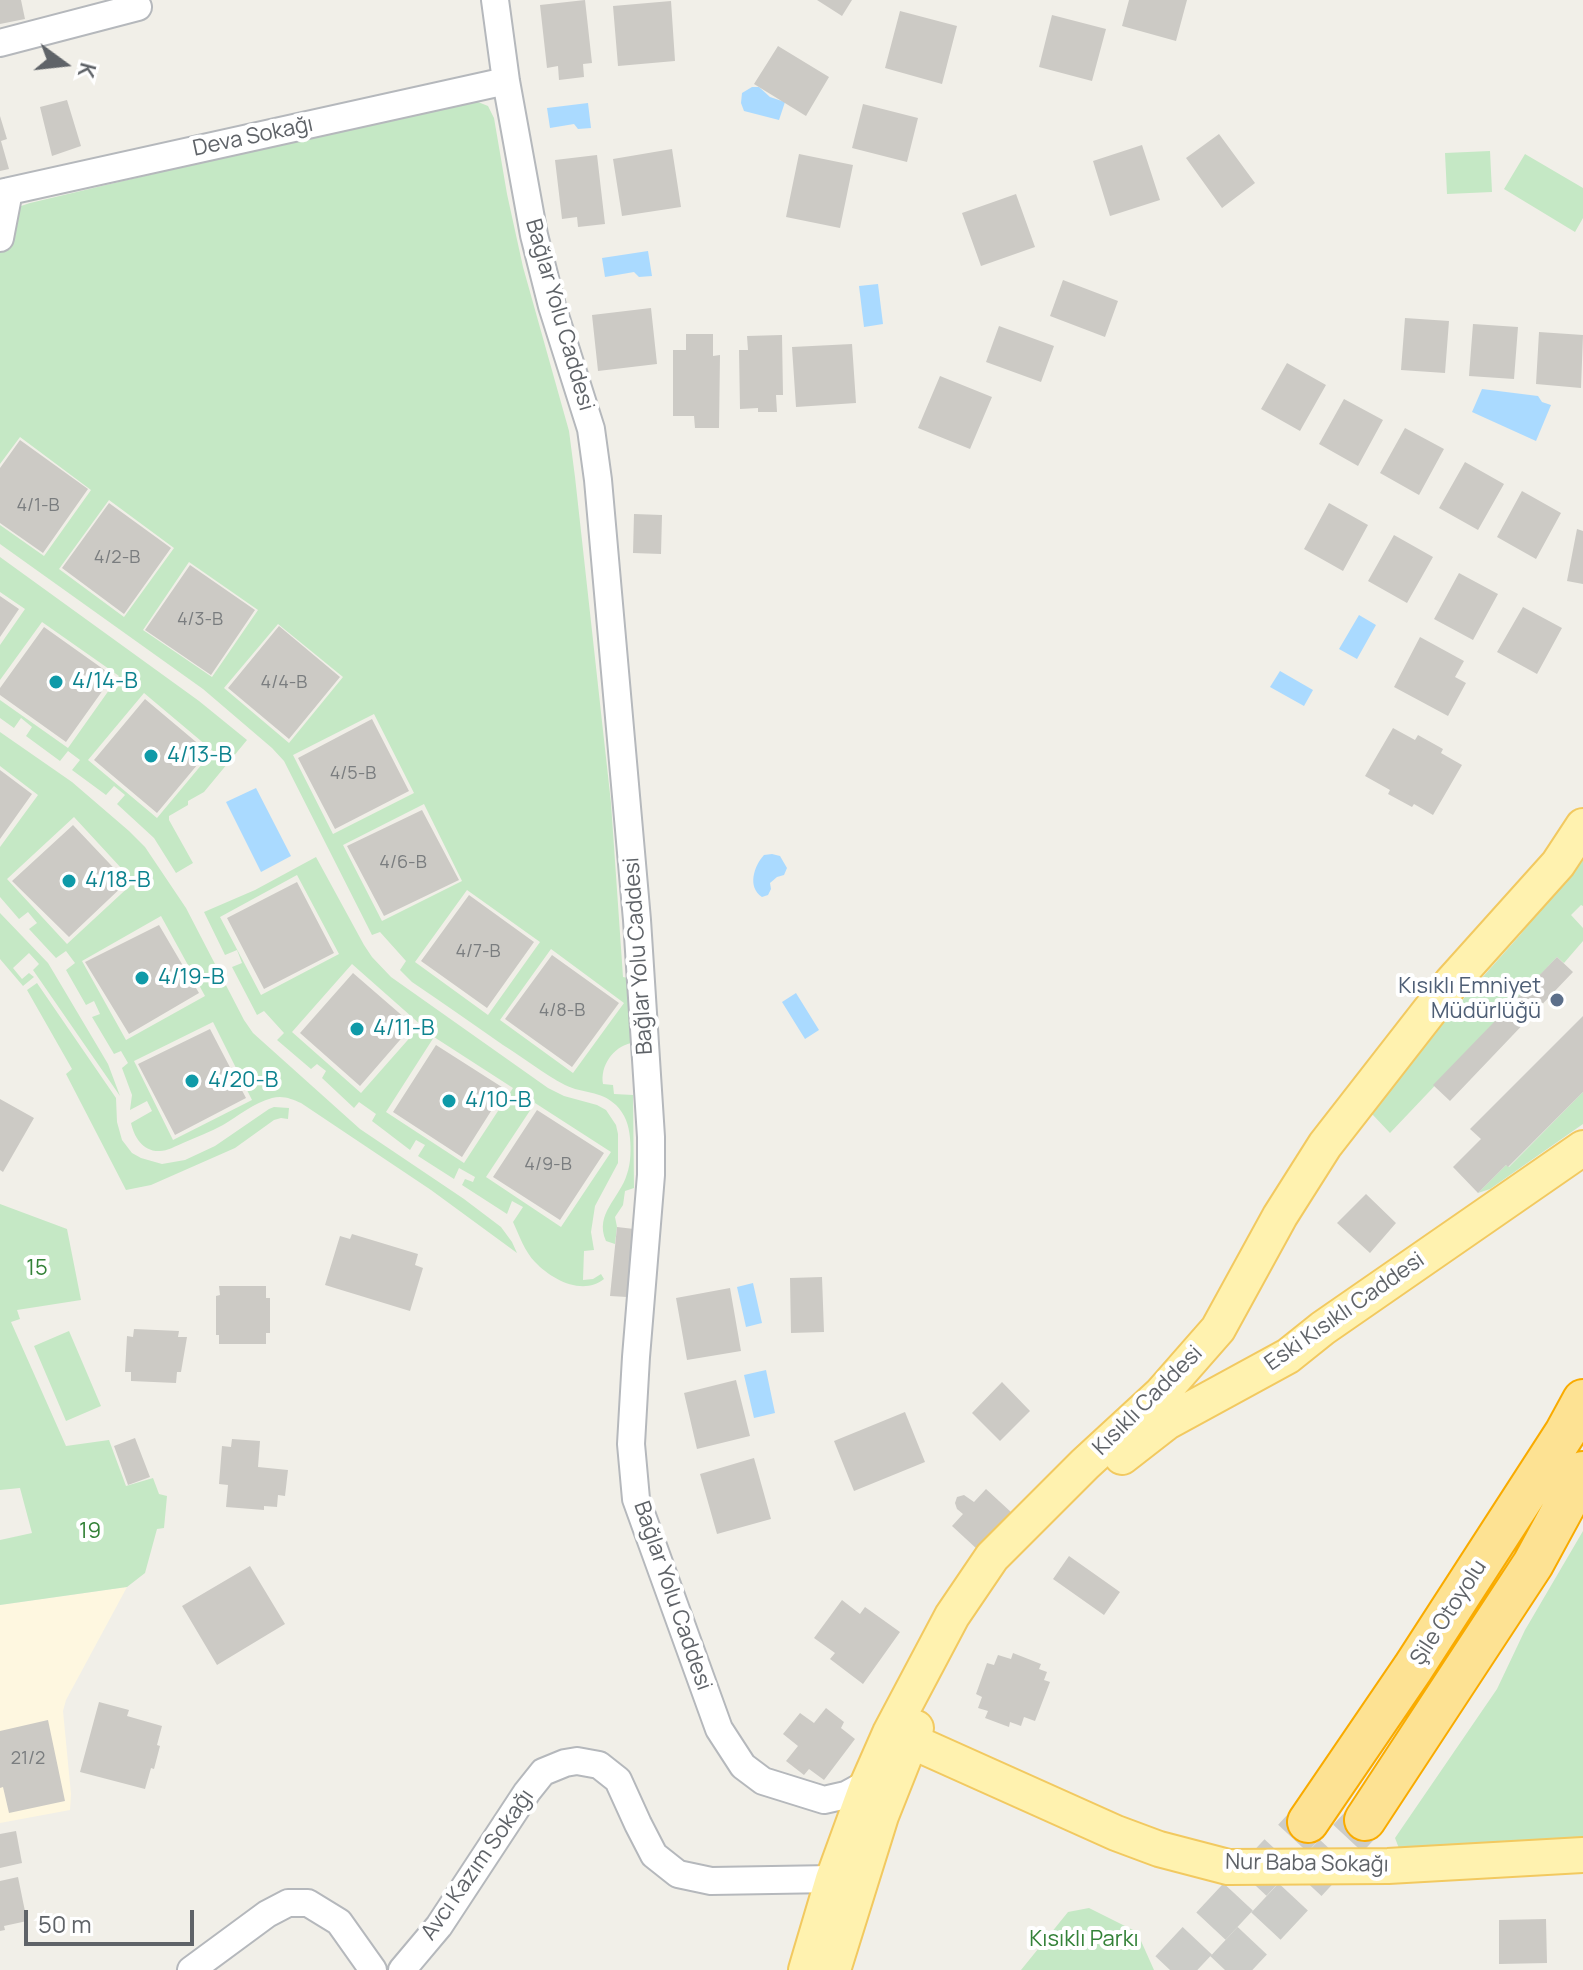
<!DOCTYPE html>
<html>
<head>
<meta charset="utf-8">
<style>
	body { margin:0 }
	#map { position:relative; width:1583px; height:1970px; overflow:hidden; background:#f1efe8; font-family:Manrope,sans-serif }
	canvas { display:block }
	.north { position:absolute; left:24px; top:24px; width:80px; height:80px; -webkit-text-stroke:6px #fff; paint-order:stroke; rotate:105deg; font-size:22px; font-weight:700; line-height:32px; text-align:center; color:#5f6368 }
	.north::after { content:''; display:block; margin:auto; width:28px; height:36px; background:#5f6368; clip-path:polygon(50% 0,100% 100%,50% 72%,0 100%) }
	.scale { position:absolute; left:24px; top:1910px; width:170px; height:36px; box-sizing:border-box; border:4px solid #5f6368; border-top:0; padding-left:10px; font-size:24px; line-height:28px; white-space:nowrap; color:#5f6368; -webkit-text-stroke:6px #fff; paint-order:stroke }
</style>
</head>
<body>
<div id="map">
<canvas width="1583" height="1970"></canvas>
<div class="north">K</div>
<div class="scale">50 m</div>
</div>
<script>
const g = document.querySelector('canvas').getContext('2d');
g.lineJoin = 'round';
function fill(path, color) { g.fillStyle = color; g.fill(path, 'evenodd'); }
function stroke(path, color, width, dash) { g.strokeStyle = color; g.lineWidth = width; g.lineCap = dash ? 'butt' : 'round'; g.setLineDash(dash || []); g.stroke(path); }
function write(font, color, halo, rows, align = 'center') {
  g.font = font + ' Manrope,sans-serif'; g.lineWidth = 8; g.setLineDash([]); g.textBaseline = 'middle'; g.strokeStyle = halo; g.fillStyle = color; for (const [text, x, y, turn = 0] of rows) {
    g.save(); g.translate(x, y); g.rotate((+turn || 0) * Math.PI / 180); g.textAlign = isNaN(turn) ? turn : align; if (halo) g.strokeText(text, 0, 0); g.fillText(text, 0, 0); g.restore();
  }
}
fill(new Path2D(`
	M127,1587L66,1700L63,1711L71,1794L70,1810L0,1823V1605Z`), '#fef7e0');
fill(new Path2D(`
	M473,100L488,106L494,118L507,194L523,267L569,431L575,477L611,803L623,977L628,978L631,1043C613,1047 600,1066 603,1084L613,1085L614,1094L633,1095L634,1188L625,1191L623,1205L615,1217L617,1227L615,1244L606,1241C594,1214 620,1198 627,1174C631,1163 631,1149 630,1138C629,1125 625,1114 616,1105C600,1090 583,1094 565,1085C544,1074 524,1058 503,1045C473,1024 443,1003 412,982L400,970L406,961L380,932L372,935L284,761L272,748L203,689L0,544V525L44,556L91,490L20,437L0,464V213L30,203L448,104ZM109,500L174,548L124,617L59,569ZM189,562L258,610L212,677L143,630ZM278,624L343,677L289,743L224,688ZM374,714L414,793L333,834L293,755ZM424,804L462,881L382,921L343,845ZM467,890L540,942L488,1015L415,962ZM551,949L624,1003L573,1073L500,1020Z
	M1490,151L1492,192L1447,194L1445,153Z
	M1525,154L1583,188V218L1575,232L1504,189Z
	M0,557L199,701L247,740L204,792L188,801V805L169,816V820L193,863L176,873L154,838L117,804L125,795L114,786L106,795L72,770L80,760L68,751L60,761L26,736L32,727L21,718L14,728L0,718V700L68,748L119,676L42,622L0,680V645L25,609L0,592ZM144,693L213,751L157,818L88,760Z
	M0,732L72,782L129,831L145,847L186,908L244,1020L253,1033L360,1129L464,1199L501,1227L512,1242L517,1253L431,1190L301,1103C292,1099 283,1095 272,1098C254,1103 238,1116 223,1125C210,1132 196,1137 183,1143C176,1146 167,1151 160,1151C143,1152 134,1137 131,1123L152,1111L147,1101L130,1110L132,1095L122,1068L128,1063L121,1051L114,1054L92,1017L100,1014L94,1001L86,1005L66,970L75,963L66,951L56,958L29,929L37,923L28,912L19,919L0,897V847L38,795L0,766ZM74,817L134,882L67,944L7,879ZM161,916L205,996L126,1040L82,961ZM213,1022L252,1100L173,1140L134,1061Z
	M316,857L364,945L372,957L391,977L548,1088L564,1096L597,1105L606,1110L616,1125L618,1134V1163L595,1206L591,1232L594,1250L584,1251L583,1280L593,1279L601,1274L604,1279C583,1296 552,1280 535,1262C525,1252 519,1235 513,1222L523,1207L512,1201L507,1214L462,1185L465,1179L473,1182L475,1177L459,1168L454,1179L418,1156L425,1145L416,1140L410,1150L372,1121L376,1114L359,1102L354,1108L322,1078L326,1071L317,1064L311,1069L277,1040L284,1033L264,1011L257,1015L232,967L242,963L237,950L225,955L204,912L255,890ZM297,875L339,954L261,995L220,917ZM352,964L421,1025L361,1093L292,1032ZM434,1037L513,1088L464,1163L386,1112ZM535,1103L611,1152L561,1227L486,1177Z
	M1583,857V906L1581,905L1571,915L1583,928V941L1564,963L1557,957L1390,1133L1372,1114L1456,1007L1520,935Z
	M0,913L48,963L54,973L108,1064L120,1096L33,970L39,964L29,953L13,968L22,979L29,973L34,977L23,986L0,959Z
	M37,983L116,1098L117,1122L122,1140L132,1153L141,1158L162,1164L185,1160L215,1146L269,1109L274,1107L289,1108L288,1119L281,1118L274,1120L235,1148L151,1185L126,1190L66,1074L72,1069L27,990Z
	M1583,1092V1124L1490,1189L1478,1193L1506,1165L1509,1167Z
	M0,1204L67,1229L81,1300L17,1310L20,1319L11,1322L66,1446L109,1440L126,1486L153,1478L159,1494L167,1496L164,1528L157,1529L145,1573L127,1587L0,1605V1540L32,1533L20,1488L0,1490Z
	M69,1331L101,1406L66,1421L34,1346Z
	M1583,1531V1838L1400,1851L1395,1838L1497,1689L1525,1630Z
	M1089,1908L1137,1932L1154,1970H1021L1068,1912Z`), '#c5e8c5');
fill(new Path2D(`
	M752,87H759L770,97L785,102L779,120L744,111L741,103L742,93Z
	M588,103L591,128L578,129L574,124L550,128L547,108Z
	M648,251L652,276L639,277L634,272L605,277L602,258Z
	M878,284L883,324L864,327L859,286Z
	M1482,389L1538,396L1542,402L1551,405L1536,441L1472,412Z
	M1359,615L1376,625L1357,659L1339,649Z
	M1280,671L1313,690L1304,706L1270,687Z
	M256,788L291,856L261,872L226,802Z
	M772,854L780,856L787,868L784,875L777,877L770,883L771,889L768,895L762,897C747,887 754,866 764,855Z
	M796,993L819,1030L805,1039L782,1002Z
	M753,1283L762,1323L746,1327L737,1287Z
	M766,1370L775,1413L754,1418L744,1375Z`), '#aadaff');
fill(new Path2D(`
	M0,0H21L25,19L0,24Z
	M585,0L592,63L583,64L584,77L559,80L558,66L547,68L540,5Z
	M817,0H852L842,16Z
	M1129,0H1187L1176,41L1122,26Z
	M671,1L675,61L618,66L613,6Z
	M900,11L957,26L942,84L885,68Z
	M1052,15L1106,29L1092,81L1039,67Z
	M778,46L829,77L806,116L754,84Z
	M67,100L81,146L52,156L40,107Z
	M863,104L918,118L907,162L852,148Z
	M0,116L7,139L1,141L9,169L0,171Z
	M1219,134L1255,183L1222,208L1186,158Z
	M1142,145L1160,200L1110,216L1093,161Z
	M672,149L681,207L622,216L613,159Z
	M799,154L853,165L840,228L786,217Z
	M597,155L605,224L578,227L577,217L562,219L555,160Z
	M1016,194L1035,247L981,266L962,213Z
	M1063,280L1118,301L1105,337L1050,316Z
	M651,308L657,364L598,371L592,315Z
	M1405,318L1449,321L1445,373L1401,370Z
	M1473,324L1518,327L1514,379L1469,376Z
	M999,326L1054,346L1041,382L986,362Z
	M1539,332L1583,335L1581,388L1536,384Z
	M686,334H713V356L720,355L719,428H695L694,416H673V350H686Z
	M782,335L783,395H776L777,412H758V408L740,409L739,350H748L747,336Z
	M852,344L856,403L796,407L792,347Z
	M1287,363L1326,385L1300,431L1261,409Z
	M940,376L992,397L970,449L918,428Z
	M1344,399L1383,420L1358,466L1319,444Z
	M1405,428L1444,449L1419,495L1380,473Z
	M20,440L88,489L43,553L0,523V468Z
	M1465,462L1504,484L1478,530L1439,508Z
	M1522,491L1561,513L1536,559L1497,537Z
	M109,503L171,548L124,614L62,568Z
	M1329,503L1368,525L1343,571L1304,549Z
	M634,514L662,515L661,554L633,553Z
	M1577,529L1583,531V584L1567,581Z
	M1394,535L1433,557L1407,603L1368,581Z
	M190,565L255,610L211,675L145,630Z
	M1459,573L1498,594L1473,640L1434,619Z
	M0,596L19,609L0,637Z
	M1523,607L1562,628L1537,674L1497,652Z
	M279,626L340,677L289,739L228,688Z
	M44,627L113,676L66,742L0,695V688Z
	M1420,637L1464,661L1455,677L1466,683L1448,716L1394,687Z
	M145,699L208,752L157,813L94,760Z
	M372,719L409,791L335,829L298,758Z
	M1393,728L1415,740L1418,735L1443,749L1441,753L1462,765L1433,815L1414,804L1412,807L1388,794L1390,790L1365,776Z
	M0,770L32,794L0,839Z
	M422,810L459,880L384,916L347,846Z
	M73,825L127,882L69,937L12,881Z
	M297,882L334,953L264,989L227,918Z
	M469,895L534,942L487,1008L421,961Z
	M159,925L199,993L129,1034L85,962Z
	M552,955L619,1003L572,1067L505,1019Z
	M1557,957L1573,972L1450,1101L1433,1085Z
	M353,973L413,1025L360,1086L300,1033Z
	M1583,1016V1092L1508,1167L1506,1165L1478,1193L1453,1167L1481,1139L1470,1129Z
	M210,1029L246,1098L175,1135L138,1064Z
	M436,1045L505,1089L462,1157L393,1112Z
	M0,1099L34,1118L3,1172L0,1170Z
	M537,1110L604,1153L560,1220L493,1177Z
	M1366,1194L1396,1223L1370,1253L1337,1223Z
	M617,1227L634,1229L627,1297L610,1296Z
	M352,1234L418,1254L415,1265L423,1268L410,1311L325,1285L340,1236L350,1239Z
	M822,1277L824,1332L791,1333L790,1278Z
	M219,1286H266V1298H270V1333H266V1344H219V1335H216V1296L220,1295Z
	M730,1288L741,1351L687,1360L676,1298Z
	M134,1329L179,1331L178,1337H187L181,1372H177L176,1383L131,1381V1372H125L127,1336L133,1337Z
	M736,1380L750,1436L697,1449L684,1393Z
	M1002,1382L1030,1411L1000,1441L972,1413Z
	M905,1412L925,1462L854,1491L834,1441Z
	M135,1438L150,1477L128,1485L114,1446Z
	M232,1439L260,1441L258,1467L288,1470L285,1496L278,1495L277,1507L264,1506V1510L226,1507L228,1485L219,1484L222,1446L231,1447Z
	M754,1458L771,1519L717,1534L700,1474Z
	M986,1489L1012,1513L978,1550L952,1526L963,1514L957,1509L955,1503L957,1497L964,1495L974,1502Z
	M1069,1556L1120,1592L1104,1615L1053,1579Z
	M250,1566L285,1624L217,1665L182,1606Z
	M842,1600L860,1614L865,1607L900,1632L863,1684L830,1659L835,1653L814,1638Z
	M1013,1653L1041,1664L1039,1669L1047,1672L1044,1680L1050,1682L1035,1721L1024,1717L1021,1726L1010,1722L1009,1727L985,1718L988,1711L978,1708L982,1697L976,1694L987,1663L994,1665L998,1655L1011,1659Z
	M99,1702L129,1710L127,1716L162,1726L157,1745L160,1746L154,1769L151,1768L145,1789L80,1772Z
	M826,1708L844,1722L841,1728L855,1739L824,1780L809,1769L804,1775L786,1761L798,1746L783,1734L800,1713L814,1723Z
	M48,1720L65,1801L9,1813L3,1787L0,1788V1731Z
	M16,1831L22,1863L0,1868V1834Z
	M18,1877L27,1921L4,1926L5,1930L0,1931V1881Z
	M1546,1919L1547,1963L1499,1964V1920Z`), '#cccac5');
stroke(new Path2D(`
	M1170,1970L1308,1822
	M1225,1970L1365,1820`), '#ccccc8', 40, [40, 20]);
const minor = new Path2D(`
	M495,0L506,81L534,235L552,306L591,429L598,480L637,920L651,1137V1175L636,1357L631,1444L636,1499L719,1729L743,1766L763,1781L824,1800L846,1795L868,1783
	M0,43L138,7
	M0,193L506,81
	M0,238L9,191
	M191,1970L267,1914L288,1903H308L339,1922L373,1970
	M402,1970L439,1926L527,1792L543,1772L565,1763L577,1761L599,1765L618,1780L638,1824L654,1855L678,1874L711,1881L833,1879`);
const major = new Path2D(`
	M1122,1457L1167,1422L1288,1356L1323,1328L1583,1148
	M890,1733L911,1741L1116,1833L1159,1849L1228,1867L1388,1866L1583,1855
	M806,1970L833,1879L868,1783L890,1733L952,1616L992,1557L1085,1464L1161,1394L1218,1329L1280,1216L1325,1145L1452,982L1558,864L1583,826
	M833,1970L881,1816L916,1728`);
const highway = new Path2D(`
	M1365,1820L1533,1564L1583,1472
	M1308,1822L1413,1668L1565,1433L1583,1400`);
stroke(minor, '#b5b8bc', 30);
stroke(major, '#f2c960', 38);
stroke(highway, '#f9ab00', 44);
stroke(minor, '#fff', 26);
stroke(major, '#fff2af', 34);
stroke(highway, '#fde293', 40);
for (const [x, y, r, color] of [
	[56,682,8,"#0f9aa8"],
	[151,756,8,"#0f9aa8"],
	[69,881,8,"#0f9aa8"],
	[142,978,8,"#0f9aa8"],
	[1557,1000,8,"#5c6f8a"],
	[357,1029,8,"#0f9aa8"],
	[192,1081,8,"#0f9aa8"],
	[449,1101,8,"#0f9aa8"]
]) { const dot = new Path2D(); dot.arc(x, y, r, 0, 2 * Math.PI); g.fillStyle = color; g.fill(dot); stroke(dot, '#fff', 3); }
write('18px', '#7a7d7f', null, [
	["4/1-B",38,506],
	["4/2-B",117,558],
	["4/3-B",200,620],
	["4/4-B",284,683],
	["4/5-B",353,774],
	["4/6-B",403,863],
	["4/7-B",478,952],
	["4/8-B",562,1011],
	["4/9-B",548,1165],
	["21/2",28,1759]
]);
write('22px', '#5f6368', '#fff', [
	["Deva Sokağı",253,137,-12],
	["Bağlar Yolu Caddesi",559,315,74],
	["Bağlar Yolu Caddesi",639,956,-94],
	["Eski Kısıklı Caddesi",1345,1312,-35],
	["Kısıklı Caddesi",1148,1401,-45],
	["Bağlar Yolu Caddesi",672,1596,71],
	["Şile Otoyolu",1449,1613,-57],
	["Nur Baba Sokağı",1307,1864,1],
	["Avcı Kazım Sokağı",478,1865,-55]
]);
write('22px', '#0d838f', '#fff', [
	["4/14-B",72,682],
	["4/13-B",167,756],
	["4/18-B",85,881],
	["4/19-B",158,978],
	["4/11-B",373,1029],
	["4/20-B",208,1081],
	["4/10-B",465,1101]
], 'left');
write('22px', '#4e5e75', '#fff', [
	["Kısıklı Emniyet",1541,987],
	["Müdürlüğü",1541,1012]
], 'right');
write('22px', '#348238', '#fff', [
	["15",37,1269],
	["19",90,1532],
	["Kısıklı Parkı",1084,1940]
]);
</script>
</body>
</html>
